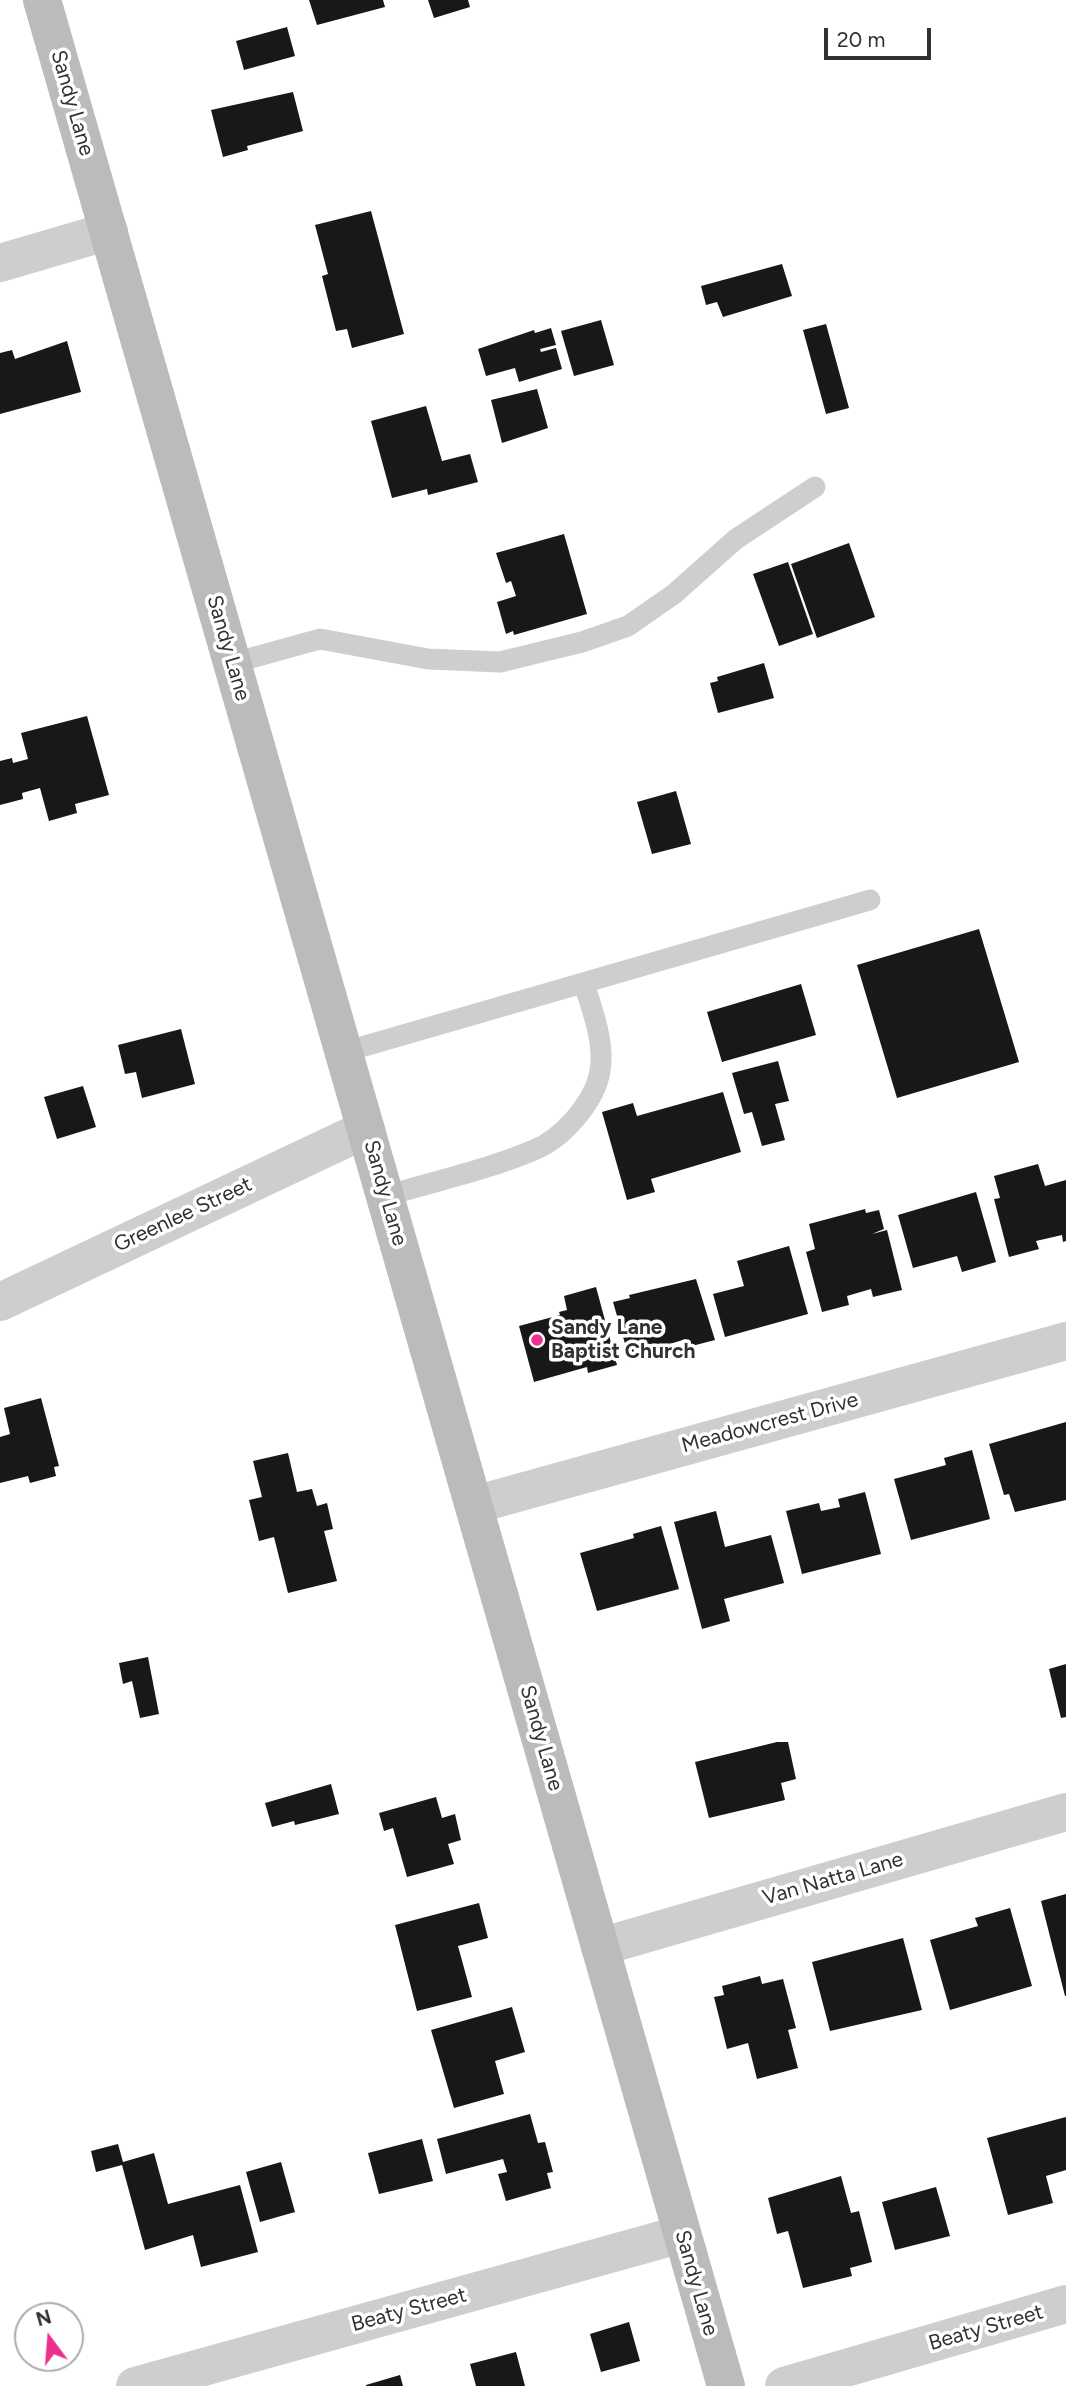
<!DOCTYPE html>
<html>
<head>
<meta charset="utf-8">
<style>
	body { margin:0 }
	#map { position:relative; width:1066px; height:2386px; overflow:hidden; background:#fff; font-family:Figtree,sans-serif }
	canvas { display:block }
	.north { position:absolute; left:14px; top:2302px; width:70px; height:70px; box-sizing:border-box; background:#fff; border:2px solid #adadad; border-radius:50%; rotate:344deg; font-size:19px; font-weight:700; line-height:28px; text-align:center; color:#313131 }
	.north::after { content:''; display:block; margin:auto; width:24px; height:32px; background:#ed2f8d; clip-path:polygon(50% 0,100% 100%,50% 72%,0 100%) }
	.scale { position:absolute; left:824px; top:28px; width:107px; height:32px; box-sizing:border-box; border:4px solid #313131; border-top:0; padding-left:9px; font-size:21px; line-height:24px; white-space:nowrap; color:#313131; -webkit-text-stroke:5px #fff; paint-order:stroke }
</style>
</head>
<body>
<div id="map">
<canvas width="1066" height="2386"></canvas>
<div class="north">N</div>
<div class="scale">20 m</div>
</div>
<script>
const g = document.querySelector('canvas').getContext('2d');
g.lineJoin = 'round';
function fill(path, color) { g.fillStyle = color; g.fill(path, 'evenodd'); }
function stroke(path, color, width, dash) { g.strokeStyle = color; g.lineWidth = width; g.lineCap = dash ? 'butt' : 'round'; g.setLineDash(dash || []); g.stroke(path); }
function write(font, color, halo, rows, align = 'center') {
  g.font = font + ' Figtree,sans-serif'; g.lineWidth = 7; g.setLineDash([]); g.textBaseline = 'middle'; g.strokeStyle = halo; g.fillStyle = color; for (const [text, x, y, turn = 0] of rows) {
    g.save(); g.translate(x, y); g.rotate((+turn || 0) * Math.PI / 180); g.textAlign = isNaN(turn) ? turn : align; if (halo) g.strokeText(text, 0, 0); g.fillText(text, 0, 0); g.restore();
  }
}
fill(new Path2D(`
	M309,0H383L385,7L317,25Z
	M428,0H468L470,7L434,18Z
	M287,27L295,56L244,70L236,41Z
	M293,92L303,131L247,146L248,150L223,157L211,110Z
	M371,211L404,334L352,348L347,329L336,331L322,276L328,274L315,225Z
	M782,264L792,296L723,317L717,302L706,305L701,286Z
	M601,320L614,365L574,376L561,331Z
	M826,324L849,408L826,414L803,330Z
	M551,328L556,345L540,349L541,352L556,348L562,369L519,382L515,368L486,376L478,349L534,330L535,333Z
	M67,341L81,392L0,414V353L12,350L15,359Z
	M537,389L548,428L502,443L491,400Z
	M426,406L442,461L470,454L478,482L428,495L427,489L392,498L371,421Z
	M564,534L587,614L514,635L513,631L506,634L497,602L516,596L511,581L506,583L496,553Z
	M849,543L875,617L817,638L791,564Z
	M788,562L813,634L779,646L753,574Z
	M764,663L774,698L718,713L710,683L718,681L717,677Z
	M87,716L109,795L75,804L77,813L49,821L40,788L22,793L23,799L0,805V761L12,758L13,763L28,759L21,733Z
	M676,791L691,844L652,854L637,802Z
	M979,929L1019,1062L897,1098L857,965Z
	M801,984L816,1035L722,1062L707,1012Z
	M181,1029L195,1084L142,1098L136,1072L125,1074L118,1045Z
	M778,1061L789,1101L775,1104L785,1140L762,1146L752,1112L744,1114L732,1073Z
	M83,1086L96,1127L57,1139L44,1097Z
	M723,1092L741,1152L651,1179L655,1192L627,1200L602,1112L633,1103L637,1116Z
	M1038,1164L1045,1186L1066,1180V1241L1063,1242L1062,1235L1036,1241L1039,1249L1009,1257L994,1199L1000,1198L994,1176Z
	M976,1192L996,1262L962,1272L957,1256L913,1268L898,1215Z
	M865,1209L866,1213L879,1210L884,1229L872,1234L887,1230L902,1290L873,1297L871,1289L847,1296L849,1305L822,1312L806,1252L815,1249L809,1224Z
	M789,1246L808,1314L725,1337L713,1294L744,1286L737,1261Z
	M696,1279L715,1340L688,1347L686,1339L660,1347L662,1353L630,1361L613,1302L630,1298L629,1295Z
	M596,1287L617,1365L588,1373L587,1367L534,1382L519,1326L560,1315L559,1312L567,1310L564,1296Z
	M41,1398L59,1466L54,1467L56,1476L30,1483L28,1476L0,1483V1437L10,1434L4,1408Z
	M1066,1422V1500L1015,1512L1009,1494L1004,1495L989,1444Z
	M972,1450L990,1519L911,1540L894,1479L946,1465L944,1458Z
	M288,1453L297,1492L312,1489L317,1506L327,1503L333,1529L324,1531L337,1581L288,1593L274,1537L259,1541L249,1500L262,1497L253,1461Z
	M865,1492L881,1554L802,1574L786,1511L819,1503L821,1511L840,1507L838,1499Z
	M716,1511L725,1547L771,1535L784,1583L724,1599L730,1621L702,1629L674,1522Z
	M661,1526L679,1589L597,1611L580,1553L634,1538L633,1534Z
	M148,1657L159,1714L140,1718L132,1681L123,1684L119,1663Z
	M1066,1664V1717L1061,1718L1049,1669Z
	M777,1742H788L796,1779L781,1783L785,1800L709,1818L695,1762Z
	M331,1784L339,1814L295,1825L294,1821L272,1827L265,1803Z
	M436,1797L442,1818L455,1814L461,1840L448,1844L454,1864L407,1877L393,1828L384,1831L379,1813Z
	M1066,1894V1996H1065L1041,1901Z
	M479,1903L488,1938L458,1946L472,1997L417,2011L395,1925Z
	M1010,1908L1032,1986L950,2010L930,1940L978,1926L975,1918Z
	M903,1938L922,2010L830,2031L812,1962Z
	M760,1976L762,1984L783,1979L796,2028L788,2030L798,2068L757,2079L748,2043L727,2049L714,1997L724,1995L722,1986Z
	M512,2007L525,2052L495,2061L504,2094L454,2108L431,2030Z
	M530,2114L538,2143L545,2142L553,2172L547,2173L551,2188L506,2201L498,2174L507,2172L503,2159L446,2174L437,2139Z
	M1066,2117V2170L1046,2176L1053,2203L1008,2215L987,2138Z
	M422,2139L433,2181L379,2194L368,2153Z
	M118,2144L123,2162L154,2153L168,2204L240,2185L258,2252L201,2267L193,2235L145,2250L122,2165L96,2172L91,2151Z
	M281,2162L295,2212L260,2222L246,2172Z
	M841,2176L851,2213L859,2211L872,2262L850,2268L852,2276L803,2288L788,2231L777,2234L768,2198Z
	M936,2187L950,2236L895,2250L882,2202Z
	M629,2322L640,2361L601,2372L590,2334Z
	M516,2352L525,2386H476L470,2364Z
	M400,2375L403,2386H366V2385Z`), '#181818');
stroke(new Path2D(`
	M233,663L320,639L428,659L500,662L582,642L628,626L674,594L736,539L815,487
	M344,1052L870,900
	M386,1196C434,1181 487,1170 534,1150C562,1139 595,1102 600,1071C605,1041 592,1011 584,983`), '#cecece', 21);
stroke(new Path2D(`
	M0,263L109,231
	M0,1302L366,1129
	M474,1505L1066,1341
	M600,1947L1066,1812
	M135,2386L682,2234
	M784,2386L1066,2304`), '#cecece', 38);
stroke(new Path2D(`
	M42,0L726,2386`), '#bbb', 38);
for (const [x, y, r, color] of [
	[537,1340,7,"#ed2f8d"]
]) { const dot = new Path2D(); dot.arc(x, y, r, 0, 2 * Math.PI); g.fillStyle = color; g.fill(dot); stroke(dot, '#fff', 2.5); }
write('21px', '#313131', '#fff', [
	["Sandy Lane",72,103,74],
	["Sandy Lane",228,648,74],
	["Sandy Lane",385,1193,74],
	["Greenlee Street",183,1215,-25],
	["Meadowcrest Drive",770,1423,-15],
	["Sandy Lane",541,1738,74],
	["Van Natta Lane",833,1879,-16],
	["Sandy Lane",696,2283,74],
	["Beaty Street",409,2310,-15],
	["Beaty Street",986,2328,-16]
]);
write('bold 21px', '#313131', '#fff', [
	["Sandy Lane",551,1328],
	["Baptist Church",551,1352]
], 'left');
</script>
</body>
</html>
